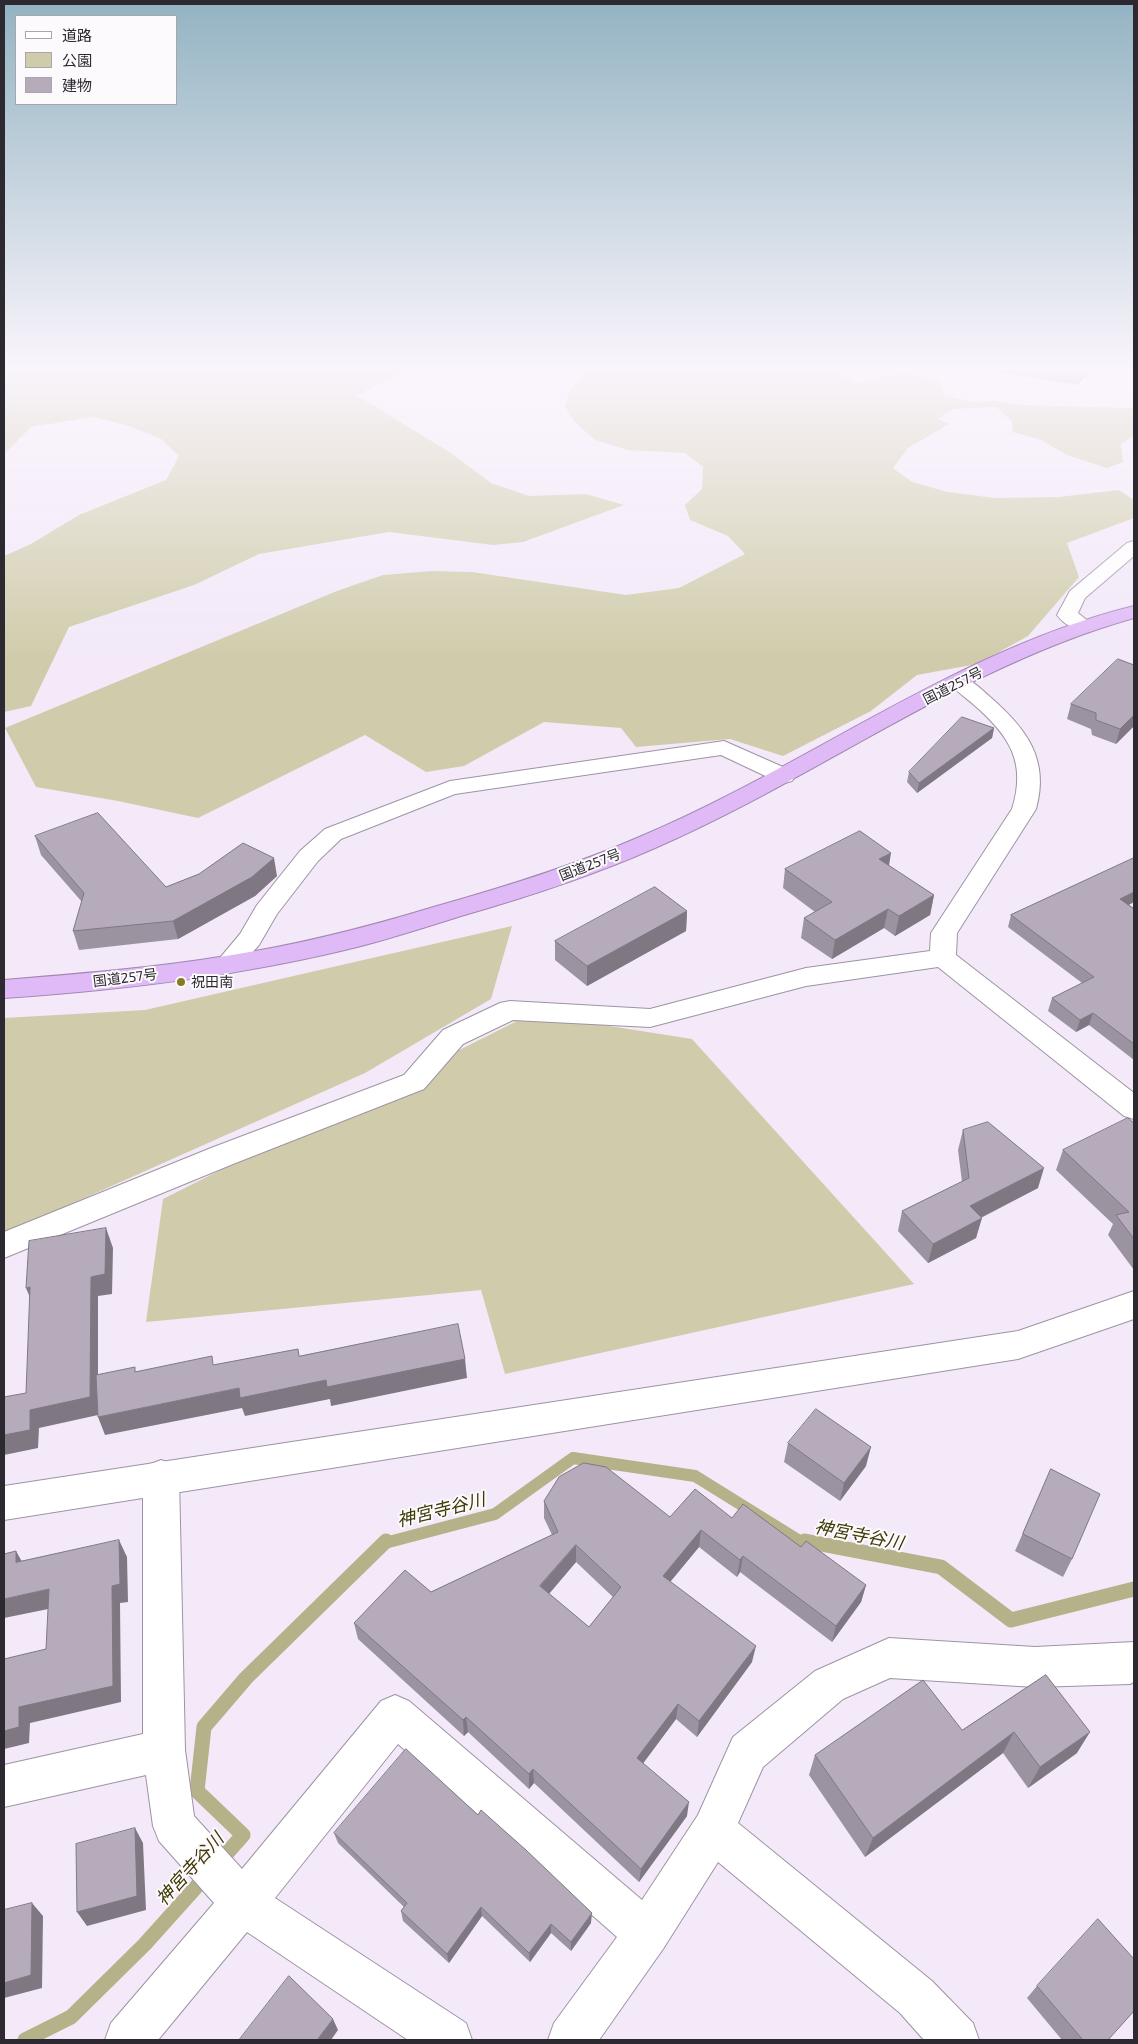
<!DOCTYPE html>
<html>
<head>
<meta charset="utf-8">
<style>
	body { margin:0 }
	#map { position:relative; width:1138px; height:2044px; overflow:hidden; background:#f3e9f9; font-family:"Exo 2","Noto Sans JP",sans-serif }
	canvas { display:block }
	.frame { position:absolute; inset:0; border:5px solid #2d2930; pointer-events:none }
	.legend { position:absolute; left:15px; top:15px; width:162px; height:90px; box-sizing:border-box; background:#fcfafd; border:1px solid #a9a6ab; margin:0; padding:6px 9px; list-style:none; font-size:15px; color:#2d2930 }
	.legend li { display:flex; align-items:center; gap:10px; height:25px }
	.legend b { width:25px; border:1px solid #a9a6ab }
</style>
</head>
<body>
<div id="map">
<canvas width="1138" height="2044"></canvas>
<div class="frame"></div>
<ul class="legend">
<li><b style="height:6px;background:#fff"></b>道路</li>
<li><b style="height:14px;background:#d0ccab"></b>公園</li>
<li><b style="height:14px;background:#b5abbb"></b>建物</li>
</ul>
</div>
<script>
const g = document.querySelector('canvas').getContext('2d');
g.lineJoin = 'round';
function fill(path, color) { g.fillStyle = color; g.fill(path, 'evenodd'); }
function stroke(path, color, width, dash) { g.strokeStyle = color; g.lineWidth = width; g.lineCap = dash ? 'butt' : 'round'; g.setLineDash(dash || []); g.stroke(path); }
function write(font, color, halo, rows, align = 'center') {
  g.font = font + ' "Exo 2","Noto Sans JP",sans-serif'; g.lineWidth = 4; g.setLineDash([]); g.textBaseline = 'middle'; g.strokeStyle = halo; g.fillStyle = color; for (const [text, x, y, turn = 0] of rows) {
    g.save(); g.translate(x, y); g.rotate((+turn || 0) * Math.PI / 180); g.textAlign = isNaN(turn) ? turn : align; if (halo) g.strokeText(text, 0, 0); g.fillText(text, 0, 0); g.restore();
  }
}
fill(new Path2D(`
	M4,370H410L356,395L448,451L491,483L529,496L586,494L624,505L523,542L493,545L389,532L259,554L194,585L69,627L31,706L4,712V556L31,544L79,515L166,480L179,456L161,439L129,426L92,417L31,427L4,454Z
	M585,370H841L844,376L857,383C894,372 904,370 941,381L944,395L971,402L994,401L1023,405L1127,408L1134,407V436L1121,444L1123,462L1107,468L1067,455L1041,440L1013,432L1012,421L996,407L953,409L937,419L949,424L908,448L893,468L912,482L948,492L995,498L1059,497L1119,490L1134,500V518L1067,543L1079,577L1028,636L977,664L917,675L871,711L783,756L730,739L636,747L621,728L544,722L464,766L426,772L365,735L198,818L118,801L36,787L5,728L337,591L383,575L432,571L472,572L626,595L679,588L745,554L728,536L690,520L685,505L702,489L703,467L685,453L628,450L595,440L575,422L565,407L569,392Z
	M512,926L491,999L365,1073L4,1234V1018L145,1010Z
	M571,1020L692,1039L914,1284L505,1374L481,1290L146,1322L163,1199L517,1021Z`), '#d0ccab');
stroke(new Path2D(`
	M385,1543L495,1514L573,1458L695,1476L798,1540L812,1543`), '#b5b188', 12);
stroke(new Path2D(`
	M805,1541L941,1567L1011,1620L1134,1589
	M219,1862L243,1835L197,1791L204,1727L246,1678L386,1541
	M25,2040L71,2017L145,1944L206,1876`), '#b5b188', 15);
const street = new Path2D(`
	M1134,541V556L1085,598L1078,613L1094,626L1091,630C1079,633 1064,625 1057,615L1070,591L1127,543Z
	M958,675C970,678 980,688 989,696C1026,728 1050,759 1036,809L957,933L956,955L1134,1093V1119L1124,1116L938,967L806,986L650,1027L513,1020L463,1044L424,1089L233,1164L4,1258V1232L211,1148L404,1075L443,1030L500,1003L510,1001L650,1009L806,968L930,951L931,933L1012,809C1027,762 1009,735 973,704C965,697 954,690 948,681L951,677Z
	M724,741L792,771L795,776L792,781L784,783L776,781L721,755L455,794L341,839L318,861L277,914L259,945L236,971L227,974L218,971L214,965L240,934L257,905L300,851L325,829L450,781Z
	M161,1460L174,1465L179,1477L185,1750L194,1816L242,1869L381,1701L395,1695L409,1701L642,1900L698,1815L733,1737L815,1671L889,1638L1035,1647L1134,1642V1682L1130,1684L1035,1687L890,1678L843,1699L763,1767L738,1823L932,1981L973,2023L979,2040H924L900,2013L718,1862L663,1949L599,2040H548L554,2023L617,1937L398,1744L275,1898L466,2023L472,2040H408L247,1932L158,2040H105L111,2023L214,1903L159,1841L153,1826L146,1775L4,1807V1765L143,1734V1477L148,1465Z`);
const secondary = new Path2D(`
	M1134,1291V1319L1018,1359L4,1520V1486L1018,1331Z`);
const highway = new Path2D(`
	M1134,606V618C963,666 817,778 655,848C592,876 527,897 461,916C426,927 392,938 357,947C241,976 122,990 4,998V980C78,974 153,968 226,956C298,945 368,927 437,906C505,887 572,866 637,838C805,768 956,650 1134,606Z`);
stroke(street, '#9d94a3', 2);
stroke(secondary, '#9d94a3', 2);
stroke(highway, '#a187b1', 2);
fill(street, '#fff');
fill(secondary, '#fff');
fill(highway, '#e0baf6');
fill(new Path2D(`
	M988,370H1090L1086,379L1083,378L1078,385Z
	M1134,665V726L1116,744L1092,735L1091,729L1067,719L1071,704Z
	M994,728L992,738L917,793L907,782L909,772Z
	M35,836L166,887L199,874L277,876L255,896L178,939L79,950L73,931L82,902L41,855Z
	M1134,858V902L1129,905L1134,908V1060L1089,1025L1076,1032L1048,1011L1052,998L1082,983L1008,927L1011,915Z
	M889,866L934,895L930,915L895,936L884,928L832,959L801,938L804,918L815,912L783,888L785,869Z
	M687,911L686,931L587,986L555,960V941Z
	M1134,1123V1270L1108,1235L1113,1224L1056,1170L1063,1150Z
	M963,1130L1038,1188L981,1218L976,1238L928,1263L898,1231L902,1211L962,1182L958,1150Z
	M788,1443L866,1466L840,1501L784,1462Z
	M1051,1469L1072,1559L1063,1577L1015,1551Z
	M544,1501L670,1517L732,1518L801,1547L866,1585L861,1602L832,1642L740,1572L737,1577L699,1547L670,1582L752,1662L697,1737L676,1719L643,1763L687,1816L639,1882L534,1783L529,1789L468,1732L464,1736L358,1639L354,1623L431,1592L552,1535L544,1518ZM576,1562L613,1597L589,1627L549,1594Z
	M1046,1675L1077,1753L1028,1788L1003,1753L865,1857L809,1775L815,1755L962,1730Z
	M334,1833L591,1923L571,1951L551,1933L530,1962L482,1916L449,1963L403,1921L401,1911L404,1907L338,1843Z
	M1037,1986L1108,2040H1062L1027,1998Z`), '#9c93a1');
fill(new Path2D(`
	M1084,370L1083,378L1078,385L1080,378Z
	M1088,370H1090L1086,379Z
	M1134,715V726L1116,744L1120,729Z
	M994,728L992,738L917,793L919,783Z
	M891,853L888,872L879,859Z
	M274,858L277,876L255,896L178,939L173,921Z
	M1134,892V902L1116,911L1120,899Z
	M934,895L930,915L895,936L899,916Z
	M888,909L884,928L832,959L835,940Z
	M687,911L686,931L587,986V966Z
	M1093,1013L1089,1025L1076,1032L1080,1020Z
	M1044,1168L1038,1188L964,1226L970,1206Z
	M982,1218L976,1238L928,1263L933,1244Z
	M106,1228L113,1248L112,1294L98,1296V1415L39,1428L38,1448L4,1455V1435L30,1410L91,1277Z
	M30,1287L34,1307L26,1288Z
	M465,1359L467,1378L331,1406L330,1399L245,1416L242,1408L105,1435L98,1417L239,1388L326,1380Z
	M871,1447L866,1466L840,1501L844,1483Z
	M701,1530L699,1547L661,1593L663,1576Z
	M119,1540L127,1557L128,1602L120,1603L121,1702L30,1723L29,1743L4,1749V1731L19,1707L112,1586Z
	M576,1545V1562L541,1603L540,1586Z
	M16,1551L26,1569L16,1562Z
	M743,1556L740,1572L737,1577L740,1560Z
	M866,1585L861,1602L832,1642L836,1626Z
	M49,1589L58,1607L4,1618V1599Z
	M756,1646L752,1662L697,1737L699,1721Z
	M678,1704L676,1719L636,1773L637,1758Z
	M466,1717L468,1732L464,1736L463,1720Z
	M1014,1732L1003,1753L865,1857L873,1838Z
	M1090,1732L1077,1753L1028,1788L1040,1767Z
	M533,1769L534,1783L529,1789V1774Z
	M689,1802L687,1816L639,1882L641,1869Z
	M135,1828L143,1843L146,1910L87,1926L77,1912Z
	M32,1903L43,1916L42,1988L4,1998V1983Z
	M481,1907L482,1916L449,1963L447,1954Z
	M592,1913L591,1923L571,1951V1942Z
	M551,1924V1933L530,1962L529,1953Z
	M333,2019L338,2030L331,2040H317Z`), '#7f7883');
const building = new Path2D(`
	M1035,370H1088L1087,371L1084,370L1080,378Z
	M1118,659L1134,665V715L1120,729L1096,720V713L1071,704Z
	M962,717L994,728L919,783L909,772Z
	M98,813L166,887L199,874L243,843L274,858L252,877L173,921L73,931L84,893L35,836Z
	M860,831L891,853L879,859L934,895L899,916L888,909L835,940L804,918L832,902L785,869Z
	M1134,858V892L1120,899L1134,909V1044L1093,1013L1080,1020L1052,998L1094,977L1011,915Z
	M655,887L687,911L587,966L555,941Z
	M1128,1118L1134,1123V1239L1116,1215L1129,1212L1063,1150Z
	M988,1122L1044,1168L970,1206L982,1218L933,1244L902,1211L969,1178L963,1130Z
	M106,1228L105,1274L91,1277L90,1397L30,1410V1430L4,1435V1397L26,1393L30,1287L26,1288L29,1241Z
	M458,1324L465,1359L327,1387L326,1380L240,1398L239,1388L98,1417L96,1375L135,1367V1372L212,1356L213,1365L298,1349L299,1356Z
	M816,1409L871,1447L844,1483L788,1443Z
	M584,1463L606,1467L670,1517L695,1489L732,1518L743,1504L801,1547L806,1541L866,1585L836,1626L743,1556L740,1560L701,1530L663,1576L756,1646L699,1721L678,1704L637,1758L689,1802L641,1869L533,1769L529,1774L466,1717L463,1720L354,1623L405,1570L431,1592L558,1532L544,1501L559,1477ZM576,1545L621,1587L589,1627L540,1586Z
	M1051,1469L1100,1494L1072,1559L1023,1534Z
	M119,1540L120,1584L112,1586L113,1686L19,1707V1727L4,1731V1659L46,1649L49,1589L4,1599V1554L16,1551V1562Z
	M1046,1675L1090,1732L1040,1767L1014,1732L873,1838L815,1755L923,1680L962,1730Z
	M406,1749L478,1815L481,1810L526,1850L592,1913L571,1942L551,1924L529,1953L481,1907L447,1954L401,1911L407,1903L334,1833Z
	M135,1828L137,1896L77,1912L76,1844Z
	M32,1903L31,1975L4,1983V1910Z
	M1098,1919L1134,1959V2011L1108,2040H1083L1037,1986Z
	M289,1976L333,2019L317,2040H241L240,2039Z`);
fill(building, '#b5abbb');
stroke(building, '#7f7883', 1);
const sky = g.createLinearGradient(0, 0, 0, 656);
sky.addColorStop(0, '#93b3c2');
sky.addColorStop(0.56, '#faf5fc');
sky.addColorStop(1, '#faf5fc00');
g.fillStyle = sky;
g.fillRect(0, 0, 1138, 656);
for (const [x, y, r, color] of [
	[181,982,5,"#867b21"]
]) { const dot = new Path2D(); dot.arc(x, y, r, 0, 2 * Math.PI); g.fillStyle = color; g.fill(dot); stroke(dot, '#fcfafd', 2); }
write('14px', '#2d2930', '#fcfafd', [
	["国道257号",953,686,-27],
	["国道257号",590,865,-21],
	["国道257号",125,978,-7]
]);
write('14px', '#2d2930', '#fcfafd', [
	["祝田南",191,982]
], 'left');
write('italic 18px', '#403904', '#fcfafd', [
	["神宮寺谷川",441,1510,-14],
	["神宮寺谷川",859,1535,11],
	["神宮寺谷川",190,1869,-48]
]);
</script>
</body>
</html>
